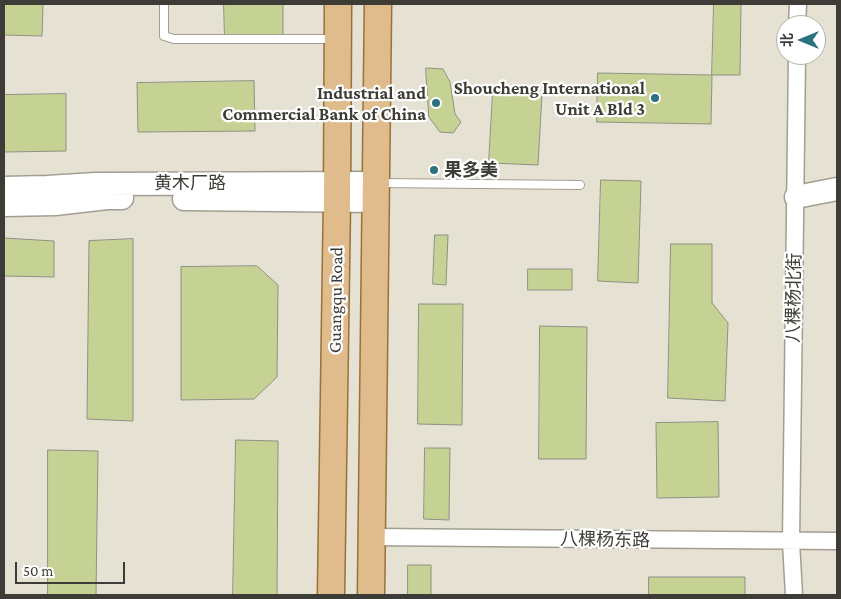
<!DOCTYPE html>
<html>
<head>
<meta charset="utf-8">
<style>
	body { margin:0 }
	#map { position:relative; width:841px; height:599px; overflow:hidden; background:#e5e1d3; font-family:"Crimson Pro","Noto Sans SC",serif }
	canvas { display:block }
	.frame { position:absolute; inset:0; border:5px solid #3d3c36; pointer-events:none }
	.north { position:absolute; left:776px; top:15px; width:50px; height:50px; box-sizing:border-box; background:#fff; border:1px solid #b1b1af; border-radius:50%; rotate:270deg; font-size:14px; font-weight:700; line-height:20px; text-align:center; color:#3d3c36 }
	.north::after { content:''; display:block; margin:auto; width:18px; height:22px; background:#2b717e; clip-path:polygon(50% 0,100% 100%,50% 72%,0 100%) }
	.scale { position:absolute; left:15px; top:562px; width:110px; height:22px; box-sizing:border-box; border:2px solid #3d3c36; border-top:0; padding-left:6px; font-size:15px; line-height:18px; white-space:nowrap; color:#3d3c36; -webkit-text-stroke:4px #fff; paint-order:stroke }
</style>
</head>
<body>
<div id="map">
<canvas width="841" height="599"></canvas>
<div class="frame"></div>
<div class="north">北</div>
<div class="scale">50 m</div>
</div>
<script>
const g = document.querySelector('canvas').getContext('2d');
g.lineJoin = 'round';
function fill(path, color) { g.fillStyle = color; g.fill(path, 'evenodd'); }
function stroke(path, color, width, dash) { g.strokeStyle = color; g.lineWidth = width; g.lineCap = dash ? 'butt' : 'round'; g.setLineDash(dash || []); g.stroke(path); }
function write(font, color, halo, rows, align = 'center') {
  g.font = font + ' "Crimson Pro","Noto Sans SC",serif'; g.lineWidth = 4.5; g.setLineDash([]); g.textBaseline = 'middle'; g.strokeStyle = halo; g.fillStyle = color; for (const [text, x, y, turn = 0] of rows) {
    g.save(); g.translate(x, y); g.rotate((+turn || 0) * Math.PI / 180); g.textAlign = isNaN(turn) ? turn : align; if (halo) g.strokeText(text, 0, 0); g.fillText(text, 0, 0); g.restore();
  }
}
const building = new Path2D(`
	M4,4H43L42,36L4,35Z
	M224,4H283V40L225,41Z
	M714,4H741L740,75H712Z
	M426,68L443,69L450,82L455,114L461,122L453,133L440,132L429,117Z
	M598,73L712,75L711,124L597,122Z
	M254,81L255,131L138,132L137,83Z
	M493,92L542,94L538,165L489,163Z
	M66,94V151L4,152V95Z
	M601,180L641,181L638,283L598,281Z
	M435,235H448L446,285L433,284Z
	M4,238L54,241V277L4,276Z
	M133,239V421L87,419L89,241Z
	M671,244H712V303L728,323L725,401L668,398Z
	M257,266L278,285L277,377L254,399L181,400V267Z
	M528,269H572V290H528Z
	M419,304H463L462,425L418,424Z
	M540,326L587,327L586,459H539Z
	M718,422L719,497L657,498L656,423Z
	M236,440L278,441L277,595H233Z
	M425,448H450L449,520L424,519Z
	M48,450L98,451L96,595H48Z
	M408,565H431V595H408Z
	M649,577H745V595H649Z`);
fill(building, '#c6d294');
stroke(building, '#8e9184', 1);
const lane = new Path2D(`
	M164,4V36L174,39H334
	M380,183L580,185`);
const street = new Path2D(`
	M797,25L798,4
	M372,537L837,541
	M794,595L791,542L797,55`);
const secondary = new Path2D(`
	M4,188L47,187L96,184L376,183
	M796,197L837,189
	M184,199L376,201
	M4,205L55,204L107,198H122`);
const primary = new Path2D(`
	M331,595L337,200L338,4
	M371,595L378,4`);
stroke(lane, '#a29e92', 10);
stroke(street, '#a29e92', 19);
stroke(secondary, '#a29e92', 25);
stroke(primary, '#99713b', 29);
stroke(lane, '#fff', 8);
stroke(street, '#fff', 16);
stroke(secondary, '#fff', 22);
stroke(primary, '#e0bb8b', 26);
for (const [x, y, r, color] of [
	[655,98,5,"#2b717e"],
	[436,103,5,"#2b717e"],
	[434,170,5,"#2b717e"]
]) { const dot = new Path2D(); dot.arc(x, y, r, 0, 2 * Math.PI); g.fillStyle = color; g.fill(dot); stroke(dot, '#fff', 2); }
write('bold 18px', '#3d3c36', '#fff', [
	["Shoucheng International",645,88],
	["Unit A Bld 3",645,109],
	["Industrial and",426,93],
	["Commercial Bank of China",426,114],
	["果多美",444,170,"left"]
], 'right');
write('18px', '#3d3c36', '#fff', [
	["黄木厂路",190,183],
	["八棵杨北街",794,298,-89],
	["Guangqu Road",336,300,-89],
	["八棵杨东路",605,540,1]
]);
</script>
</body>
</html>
